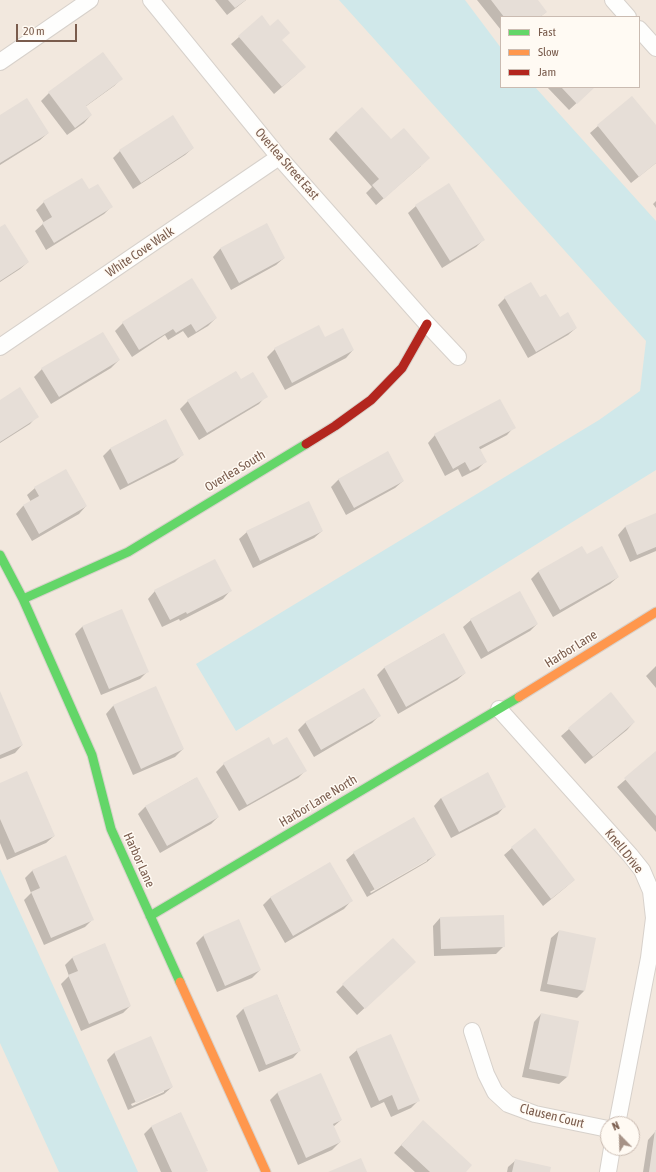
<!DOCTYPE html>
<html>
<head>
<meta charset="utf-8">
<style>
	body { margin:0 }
	#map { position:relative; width:656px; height:1172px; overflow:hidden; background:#f9f5f0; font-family:"Asap Condensed",sans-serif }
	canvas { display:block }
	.legend { position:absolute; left:500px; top:16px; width:140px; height:72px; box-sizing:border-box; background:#fffaf3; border:1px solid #cabbb1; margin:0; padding:5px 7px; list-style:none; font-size:12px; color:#7a5c4d }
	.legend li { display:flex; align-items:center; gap:8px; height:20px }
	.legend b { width:20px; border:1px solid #cabbb1 }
	.north { position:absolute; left:600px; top:1116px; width:40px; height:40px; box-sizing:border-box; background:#fffaf3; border:1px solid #cabbb1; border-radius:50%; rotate:337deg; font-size:11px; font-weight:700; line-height:16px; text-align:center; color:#7a5c4d }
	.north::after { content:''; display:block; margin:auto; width:14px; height:18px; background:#a69286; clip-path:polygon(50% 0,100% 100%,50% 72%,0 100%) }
	.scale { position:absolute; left:16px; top:24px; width:61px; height:18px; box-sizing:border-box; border:2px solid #7a5c4d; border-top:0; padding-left:5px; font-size:12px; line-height:14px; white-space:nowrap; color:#7a5c4d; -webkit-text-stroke:3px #fffaf3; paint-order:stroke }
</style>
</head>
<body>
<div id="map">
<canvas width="656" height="1172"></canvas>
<ul class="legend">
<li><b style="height:5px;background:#63d668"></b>Fast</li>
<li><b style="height:5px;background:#ff974d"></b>Slow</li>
<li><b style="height:5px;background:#b3261e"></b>Jam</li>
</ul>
<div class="north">N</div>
<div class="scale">20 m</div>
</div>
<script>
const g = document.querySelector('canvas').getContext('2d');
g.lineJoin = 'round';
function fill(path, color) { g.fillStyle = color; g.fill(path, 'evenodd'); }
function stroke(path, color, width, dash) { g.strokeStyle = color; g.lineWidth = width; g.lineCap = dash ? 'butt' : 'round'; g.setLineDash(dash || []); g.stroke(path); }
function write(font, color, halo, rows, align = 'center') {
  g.font = font + ' "Asap Condensed",sans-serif'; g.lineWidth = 3; g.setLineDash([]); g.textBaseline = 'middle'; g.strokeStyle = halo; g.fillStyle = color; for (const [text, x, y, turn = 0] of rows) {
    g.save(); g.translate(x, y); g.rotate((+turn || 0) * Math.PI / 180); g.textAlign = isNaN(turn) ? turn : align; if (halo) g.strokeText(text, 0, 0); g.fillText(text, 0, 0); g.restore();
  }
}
fill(new Path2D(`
	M0,0H656V1172H0ZM501,17H639V87H501ZM608,1124H632V1148H608Z`), '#f2e8de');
fill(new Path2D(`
	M339,0H465L501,48V87H535L656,221V470L236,731L196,664L599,420L640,391L646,341Z
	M0,869L138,1172H59L0,1043Z`), '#d0e8ea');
fill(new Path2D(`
	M215,0H246L227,15Z
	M477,0H536L546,12L540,17H501V30Z
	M239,37L281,40L297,74L274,94L231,44Z
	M103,53L121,79L114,86L85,107L91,115L84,123L67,135L41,101L49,93Z
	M547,87H594L569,110Z
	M0,116L48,133L40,140L0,165Z
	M598,126L656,127V163L631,183L590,133Z
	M336,131L391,141L421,166L376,205L366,193L372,187L329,139Z
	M193,148L185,155L133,189L113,158L120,151Z
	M89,191L111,207L104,214L46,250L35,231L44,223L36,210L44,202Z
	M656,201V208L653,204Z
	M416,206L483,240L476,247L442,268L408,213Z
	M266,225L284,258L276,265L231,290L213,257L220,249Z
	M0,229L28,262L20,269L0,282Z
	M505,298L539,299L559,318L576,328L568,335L528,358L498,305Z
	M216,318L208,326L188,338L183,331L168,340L165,335L132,357L115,331L123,323Z
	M325,339L353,350L346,358L285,390L267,357L275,349Z
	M119,360L111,368L51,404L34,377L42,369Z
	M236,372L240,380L266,396L259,404L199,440L180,409L188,401Z
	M0,401L37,416L30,424L0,443Z
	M165,420L183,454L175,462L120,490L103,456L110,449Z
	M514,427L507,435L479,450L486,461L478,469L462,477L458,469L445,476L428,443L435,435Z
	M339,479L403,481L395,488L346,515L331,487Z
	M35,488L86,506L79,514L32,541L16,514L23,506L31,502L27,495Z
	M656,514V551L630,562L618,535L625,527Z
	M322,531L314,538L253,568L239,539L247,532Z
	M586,556L618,577L610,584L553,617L531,579L539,571Z
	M155,591H230L223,599L180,621L179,619L162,627L148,599Z
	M471,620L537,624L530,631L481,659L463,627Z
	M83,626L148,671L140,679L101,695L75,634Z
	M443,634L465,673L457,680L398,714L377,675L384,668Z
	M656,666V688L646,676Z
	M155,688L183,749L175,757L133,775L106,714L113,706Z
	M0,693L22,745L15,753L0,759Z
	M379,716L372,723L314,757L298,730L306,722Z
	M634,722L627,730L585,764L561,736L569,729Z
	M273,746L305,771L298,778L239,811L216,772L224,764Z
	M656,753V832L617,787Z
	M196,778L218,817L211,824L160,853L138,814L145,807Z
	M0,784L54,836L46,843L7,860L0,843Z
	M441,798L505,806L498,814L451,838L434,806Z
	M535,830L574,880L566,887L543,906L504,855L512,848Z
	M354,853L435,855L427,862L367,897L346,860ZM427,859V861L371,893L370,892Z
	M33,870L93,919L85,927L44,945L24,900L31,893L25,878Z
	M271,897L351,901L344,909L285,943L263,905Z
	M440,918L504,946L496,954L434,956L433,926Z
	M559,931L595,939L584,991L577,998L540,991L551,938Z
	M204,935L260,970L252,978L217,992L196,943Z
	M104,944L130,1006L123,1013L81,1031L61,984L69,976L65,965L72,958Z
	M407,969L357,1015L336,992L343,985Z
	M277,995L300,1050L293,1058L259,1072L236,1016L243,1009Z
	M541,1014L567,1077L559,1084L522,1077L534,1022Z
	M357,1050L419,1100L411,1108L391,1117L384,1102L371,1108L349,1057Z
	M115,1052L172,1087L164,1094L128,1110L107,1060ZM164,1090V1092L132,1106L131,1104Z
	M278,1092L341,1120L333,1127L340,1142L332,1150L298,1165L270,1100Z
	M180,1113L205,1172H161L144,1134L151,1127Z
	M416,1129L464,1172H415L394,1153Z
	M655,1132L656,1172H643L648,1140Z
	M516,1160L549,1172H507L508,1167Z`), '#0003');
fill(new Path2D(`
	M228,0H246L235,8Z
	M491,0H538L547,12L540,17H504Z
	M262,15L270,26L278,19L290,33L282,40L306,67L282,87L238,36Z
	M103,52L123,79L86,106L92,115L75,128L48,92Z
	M561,87H595L577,104Z
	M632,96L656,125V163L639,177L597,125Z
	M27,98L49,133L0,163V115Z
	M362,107L391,139L404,128L430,158L384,199L372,185L379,179L336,131Z
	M173,115L194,148L141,183L119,150Z
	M82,178L89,189L98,184L113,207L54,243L42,223L52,217L43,201Z
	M449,183L485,240L450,261L415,205Z
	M267,223L285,258L239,283L220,248Z
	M5,224L29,262L0,281V227Z
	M192,278L217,318L196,332L191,324L176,333L173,329L139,350L122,322Z
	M531,282L540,297L546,294L560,317L568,312L577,328L536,352L504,297Z
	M319,325L325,337L343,328L354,350L292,383L274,348Z
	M103,332L120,360L59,397L41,368Z
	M236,371L241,379L253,372L268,397L207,433L187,400Z
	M20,387L39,417L0,442V400Z
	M500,399L516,428L479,447L487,462L470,471L465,462L453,469L434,434Z
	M166,419L184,455L128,484L110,448Z
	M388,451L404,481L354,508L338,479Z
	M66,469L87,506L39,534L23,505L39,496L34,487Z
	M309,501L323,531L260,561L246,531Z
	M656,513V547L637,555L625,526Z
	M582,546L587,554L602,546L619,577L560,610L538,571Z
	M215,559L232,591L187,614L186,612L170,620L154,590Z
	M520,591L538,624L488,652L470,619Z
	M122,609L149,672L109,689L82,626Z
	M444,633L466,673L406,707L384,667Z
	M156,686L184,749L141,769L113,705Z
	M364,688L381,716L321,750L305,722Z
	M0,691L23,745L0,755Z
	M611,692L635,722L593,757L568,728Z
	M269,737L273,745L287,737L307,771L247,805L223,763Z
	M656,751V816L624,778Z
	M27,771L55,836L15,853L0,819V783Z
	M488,772L506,807L459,832L441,798Z
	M197,777L219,817L167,846L145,806Z
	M414,817L436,855L375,890L353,852Z
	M535,828L575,880L551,899L511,847Z
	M66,855L94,920L51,938L31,892L40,888L32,870Z
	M330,862L353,901L293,936L270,897Z
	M504,915L505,947L441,949L440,917Z
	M239,919L261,970L225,986L203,935Z
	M559,930L596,938L585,991L547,984Z
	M393,938L416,962L365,1009L342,984Z
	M105,943L131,1006L89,1024L68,975L78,971L72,957Z
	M277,994L301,1051L266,1065L243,1008Z
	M541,1013L579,1021L568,1077L529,1069Z
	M391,1034L420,1101L398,1110L392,1095L379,1101L356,1049Z
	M151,1036L173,1087L136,1103L114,1052Z
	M321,1073L342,1120L333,1124L341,1142L306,1158L277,1092Z
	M181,1112L208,1171L205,1172H172L151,1126Z
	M423,1120L472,1165L466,1172H430L401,1145Z
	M655,1130H656V1172H649Z
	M361,1158L367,1172H328Z
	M515,1159L551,1167L550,1172H512Z`), '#e6ded7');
const street = new Path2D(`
	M151,0L279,157L427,324L458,357
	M613,0L628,17
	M639,29L656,48
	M0,62L90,0
	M0,347L279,157
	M499,709L630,855L642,870L651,891L654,918L649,958L617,1124
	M472,1031L486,1074L495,1092L508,1104L535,1114L608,1129
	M608,1172L612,1148`);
const fast = new Path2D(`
	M0,555L23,599L92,755L111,829L180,982
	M23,599L128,552L306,444
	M150,916L519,697`);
const slow = new Path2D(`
	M519,697L656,612
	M180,982L266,1172`);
const jam = new Path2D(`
	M306,444L335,426L371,400L402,368L427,324`);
stroke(street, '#d7d1cb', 18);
stroke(fast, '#d9d2cb', 11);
stroke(slow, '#d9d2cb', 11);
stroke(jam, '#d9d2cb', 11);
stroke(street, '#fefefd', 16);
stroke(fast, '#63d668', 9);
stroke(slow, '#ff974d', 9);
stroke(jam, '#b3261e', 9);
write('13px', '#7a5c4d', '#fffaf3', [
	["Overlea Street East",287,164,49],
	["White Cove Walk",140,252,-34],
	["Overlea South",235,471,-31],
	["Harbor Lane",571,649,-32],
	["Harbor Lane North",318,801,-31],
	["Knell Drive",624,851,51],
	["Harbor Lane",139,860,66],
	["Clausen Court",552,1116,14]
]);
</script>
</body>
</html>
